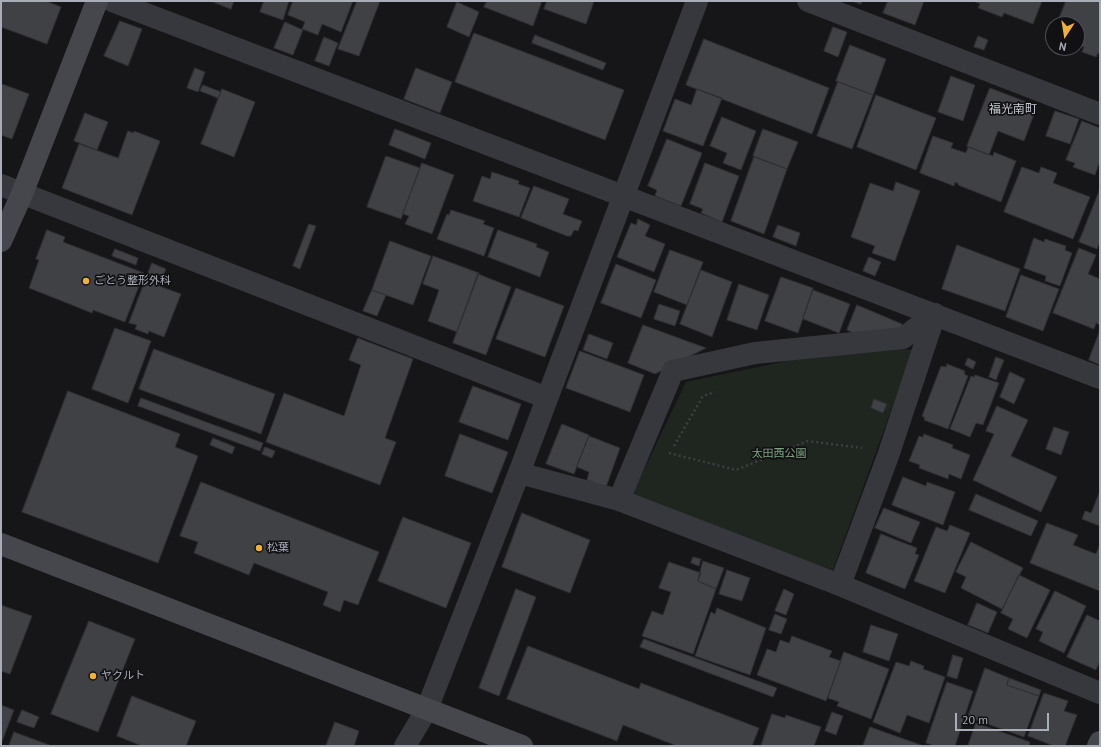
<!DOCTYPE html>
<html>
<head>
<meta charset="utf-8">
<style>
	body { margin:0 }
	#map { position:relative; width:1101px; height:747px; overflow:hidden; background:#161618; font-family:"PT Sans",sans-serif }
	canvas { display:block }
	.frame { position:absolute; inset:0; border:2px solid #a8adb8; pointer-events:none }
	.north { position:absolute; left:1045px; top:16px; width:40px; height:40px; box-sizing:border-box; background:#111113; border:1px solid #4d4f55; border-radius:50%; rotate:192deg; font-size:11px; font-weight:700; line-height:16px; text-align:center; color:#a8adb8 }
	.north::after { content:''; display:block; margin:auto; width:14px; height:18px; background:#f2b134; clip-path:polygon(50% 0,100% 100%,50% 72%,0 100%) }
	.scale { position:absolute; left:955px; top:713px; width:94px; height:18px; box-sizing:border-box; border:2px solid #a8adb8; border-top:0; padding-left:5px; font-size:12px; line-height:14px; white-space:nowrap; color:#a8adb8; -webkit-text-stroke:3px #111113; paint-order:stroke }
</style>
</head>
<body>
<div id="map">
<canvas width="1101" height="747"></canvas>
<div class="frame"></div>
<div class="north">N</div>
<div class="scale">20 m</div>
</div>
<script>
const g = document.querySelector('canvas').getContext('2d');
g.lineJoin = 'round';
function fill(path, color) { g.fillStyle = color; g.fill(path, 'evenodd'); }
function stroke(path, color, width, dash) { g.strokeStyle = color; g.lineWidth = width; g.lineCap = dash ? 'butt' : 'round'; g.setLineDash(dash || []); g.stroke(path); }
function write(font, color, halo, rows, align = 'center') {
  g.font = font + ' "PT Sans","Noto Sans JP",sans-serif'; g.lineWidth = 3.5; g.setLineDash([]); g.textBaseline = 'middle'; g.strokeStyle = halo; g.fillStyle = color; for (const [text, x, y, turn = 0] of rows) {
    g.save(); g.translate(x, y); g.rotate((+turn || 0) * Math.PI / 180); g.textAlign = isNaN(turn) ? turn : align; if (halo) g.strokeText(text, 0, 0); g.fillText(text, 0, 0); g.restore();
  }
}
fill(new Path2D(`
	M858,346L913,350L833,570L631,497L686,382Z`), '#1e261f');
const building = new Path2D(`
	M1,1H46L61,7L47,44L1,27Z
	M211,1H234L231,9Z
	M264,1H289L283,20L260,12Z
	M293,1H353L341,32L322,24L318,35L302,29L305,22L288,15Z
	M357,1H380L359,56L338,49Z
	M487,1H542L533,26L484,7Z
	M547,1H594L586,24L544,9Z
	M852,1H862L861,4Z
	M888,1H924L915,25L883,13Z
	M973,1H1042L1033,24L1004,13L1002,17L978,8L980,4Z
	M1066,1H1100V53H1098L1096,57L1082,52L1084,47L1077,45V24H1057Z
	M457,2L479,12L469,37L447,27Z
	M120,21L142,29L128,66L104,56Z
	M285,22L303,30L293,55L274,48Z
	M833,27L847,32L838,57L824,51Z
	M474,33L624,90L605,140L455,82Z
	M535,35L606,63L603,70L532,43Z
	M978,36L988,40L984,50L974,47Z
	M324,37L338,43L329,66L315,61Z
	M704,39L829,88L812,134L686,85Z
	M850,45L886,59L873,95L836,81Z
	M195,68L205,72L198,92L187,88Z
	M416,68L452,82L440,113L404,99Z
	M951,76L975,85L963,121L938,112Z
	M838,82L873,95L852,149L817,136Z
	M2,84L29,94L12,139L1,135Z
	M203,85L221,92L218,98L200,91Z
	M990,88L1037,106L1024,141L998,131L989,155L967,146Z
	M222,89L255,102L234,157L201,144Z
	M697,89L722,98L703,146L663,131L675,99L691,105Z
	M876,95L936,118L916,170L857,147Z
	M1055,111L1079,119L1070,144L1046,136Z
	M85,113L108,122L97,150L74,141Z
	M722,117L756,131L741,170L723,163L727,153L710,146Z
	M1082,121L1100,128V160L1095,175L1073,167L1075,163L1066,160Z
	M395,129L431,143L425,159L389,145Z
	M763,129L798,142L787,169L753,156Z
	M128,131L134,133V131L160,141L132,215L62,188L79,144L118,158Z
	M933,136L953,143L951,148L966,153L968,147L993,156L994,152L1016,161L1001,202L958,185L959,184L955,182L954,186L920,173Z
	M667,139L702,153L681,206L655,196L657,190L648,186Z
	M386,156L420,168L401,219L367,207Z
	M754,157L787,169L764,234L731,221Z
	M422,163L454,175L432,234L405,224L409,216L403,214Z
	M705,163L739,176L722,222L701,213L703,209L690,204Z
	M1022,167L1039,173L1041,167L1057,173L1053,183L1090,197L1073,239L1004,212Z
	M492,172L519,181L518,184L530,188L519,217L473,201L482,176L490,179Z
	M896,182L920,191L895,261L872,253L875,246L851,237L870,183L893,191Z
	M534,186L569,199L563,214L582,221L578,231L574,230L571,236H567L521,218Z
	M1100,189V241L1097,249L1079,242Z
	M451,210L485,221L483,224L494,228L484,256L437,239L447,214L449,215Z
	M638,219L650,225L645,236L665,244L654,272L617,257L631,223L636,225Z
	M309,224L316,226L300,269L293,266Z
	M778,225L800,233L796,246L773,237Z
	M47,230L65,237L63,242L144,273L125,322L93,310L92,313L29,288L39,260L36,259Z
	M498,230L537,244L536,247L549,252L540,277L488,257Z
	M1034,238L1044,242L1045,239L1066,246L1065,250L1072,253L1060,286L1045,281L1046,276L1024,268Z
	M390,241L431,256L413,305L372,290Z
	M957,245L1020,269L1005,311L942,289Z
	M1079,248L1096,255L1088,274L1100,279V325L1096,323L1094,329L1053,313Z
	M115,249L138,258L136,265L112,256Z
	M670,250L703,262L687,305L654,292Z
	M433,256L479,273L457,332L428,321L439,290L423,284Z
	M869,257L881,262L875,276L863,271Z
	M152,263L166,269L159,286L181,294L164,337L149,331L148,334L135,329L137,325L129,323Z
	M616,264L656,280L641,318L601,303Z
	M701,270L732,282L712,337L680,324Z
	M478,274L511,287L486,355L453,343Z
	M1021,275L1059,289L1043,331L1006,317Z
	M781,277L813,288L798,333L765,321Z
	M739,284L769,295L757,330L727,320Z
	M516,288L564,306L545,357L496,339Z
	M372,290L386,295L377,316L363,311Z
	M813,290L850,304L839,333L803,319Z
	M659,304L680,311L675,326L654,319Z
	M857,305L902,324L899,332L856,334L847,330Z
	M643,325L706,348L655,374L628,363Z
	M115,328L151,341L128,403L92,389Z
	M1100,330V365L1089,360Z
	M589,334L613,343L607,359L583,350Z
	M358,338L413,359L385,438L396,442L380,485L266,442L284,393L344,416L361,365L349,360Z
	M154,349L275,394L261,434L139,389Z
	M580,351L644,375L630,412L566,388Z
	M996,357L1004,360L996,380L989,377Z
	M968,358L976,362L973,369L965,365Z
	M947,364L965,371L964,374L968,376L948,429L924,420L925,418L922,416L941,366L946,367Z
	M1010,372L1025,379L1014,404L1000,397Z
	M975,375L999,383L983,425L976,423L970,437L950,429L971,376L974,377Z
	M473,386L521,404L508,440L459,422Z
	M68,391L180,434L175,447L198,456L158,563L22,512Z
	M141,398L263,443L260,451L138,406Z
	M874,399L887,404L883,413L871,408Z
	M997,406L1028,420L1011,456L1057,477L1041,512L973,480L994,434L986,431Z
	M562,424L589,435L574,474L546,464Z
	M1054,427L1069,432L1061,455L1046,449Z
	M460,434L508,452L492,493L445,476Z
	M924,434L953,445L952,448L970,455L961,479L949,474L948,479L919,468L920,465L909,461L919,436L923,437Z
	M589,436L620,448L606,487L587,480L589,472L577,467Z
	M213,438L235,447L232,454L210,445Z
	M265,447L275,451L272,458L262,454Z
	M903,477L926,486L927,482L955,492L943,525L892,505Z
	M201,482L379,552L358,605L344,600L340,612L323,605L328,592L254,563L249,575L194,553L198,542L180,536Z
	M1100,491V526L1082,519L1085,511L1091,513Z
	M976,494L1038,521L1031,536L969,510Z
	M884,508L920,522L911,543L875,528Z
	M522,513L590,540L570,593L502,567Z
	M403,517L471,543L446,608L378,581Z
	M1047,523L1078,535L1073,545L1096,554L1100,544V591L1030,563Z
	M950,525L970,533L945,593L914,581L936,527L947,531Z
	M881,534L917,548L915,554L919,555L905,589L866,573Z
	M971,542L1023,568L1002,609L961,588L966,577L956,572Z
	M693,557L701,559L699,566L691,563Z
	M703,561L724,568L716,589L698,581Z
	M669,562L701,573L698,581L716,589L693,654L642,636L652,611L663,615L671,592L659,588Z
	M727,570L750,578L742,601L719,594Z
	M1019,575L1050,590L1027,638L1008,629L1013,619L1001,613Z
	M516,589L536,597L499,696L479,688Z
	M784,589L794,594L786,615L775,611Z
	M1055,591L1086,606L1064,653L1039,641L1043,632L1036,629Z
	M977,603L997,612L988,633L968,625Z
	M1,605L32,616L10,674L1,671Z
	M717,608L766,628L750,675L695,656L711,612L715,614Z
	M775,614L787,619L781,634L769,630Z
	M1087,615L1100,621V661L1096,670L1067,657Z
	M89,621L135,639L98,732L51,714Z
	M871,625L898,634L889,661L863,652Z
	M792,636L832,651L829,657L841,661L826,701L757,675L767,649L776,652L780,640L789,643Z
	M644,639L777,688L773,697L640,647Z
	M528,646L639,689L641,683L759,728L752,746H677L623,725L617,741L507,699Z
	M844,652L889,669L871,719L837,706L839,702L828,698Z
	M953,655L963,658L957,679L947,676Z
	M911,661L924,666L923,669L945,677L929,723L907,715L900,733L873,722L896,662L909,666Z
	M985,668L1009,678L1007,685L1039,696L1024,737L968,717Z
	M1009,678L1041,690L1039,696L1007,685Z
	M947,682L973,691L955,746H936L926,743Z
	M1044,693L1068,701L1064,711L1077,715L1065,746H1054L1028,736Z
	M132,696L196,721L186,746H142L117,736Z
	M1,705L14,710L1,744Z
	M22,710L39,717L34,728L17,722Z
	M832,712L843,716L836,735L825,731Z
	M772,714L785,718L786,715L821,727L814,746H761Z
	M335,722L359,731L354,746H326Z
	M976,723L1030,742L1029,746H968Z
	M870,727L921,745V746H863Z
	M14,732L52,746H9Z`);
fill(building, '#404145');
stroke(building, '#303034', 1);
stroke(new Path2D(`
	M674,446L703,396L715,392
	M669,453L736,470L808,441L862,448`), '#3d3f44', 2.5, [2, 3]);
stroke(new Path2D(`
	M112,1L1100,378
	M808,1L1100,114
	M1,185L547,398
	M519,473L619,500L840,585L1100,693
	M619,500L673,371L755,353L903,338L935,314
	M840,585L888,456L935,314
	M405,746L427,709L519,473L697,1`), '#37383d', 22);
stroke(new Path2D(`
	M1,241L22,194L97,1
	M1,544L522,746
	M1098,746L1100,742`), '#45474d', 22);
for (const [x, y, r, color] of [
	[86,281,4,"#f2b134"],
	[259,548,4,"#f2b134"],
	[93,676,4,"#f2b134"]
]) { const dot = new Path2D(); dot.arc(x, y, r, 0, 2 * Math.PI); g.fillStyle = color; g.fill(dot); stroke(dot, '#111113', 1.5); }
write('11px', '#a8adb8', '#111113', [
	["ごとう整形外科",94,281],
	["松葉",267,548],
	["ヤクルト",101,676]
], 'left');
write('11px', '#7fa381', '#111113', [
	["太田西公園",779,454]
]);
write('12px', '#c9ccd4', '#111113', [
	["福光南町",1013,110]
]);
</script>
</body>
</html>
